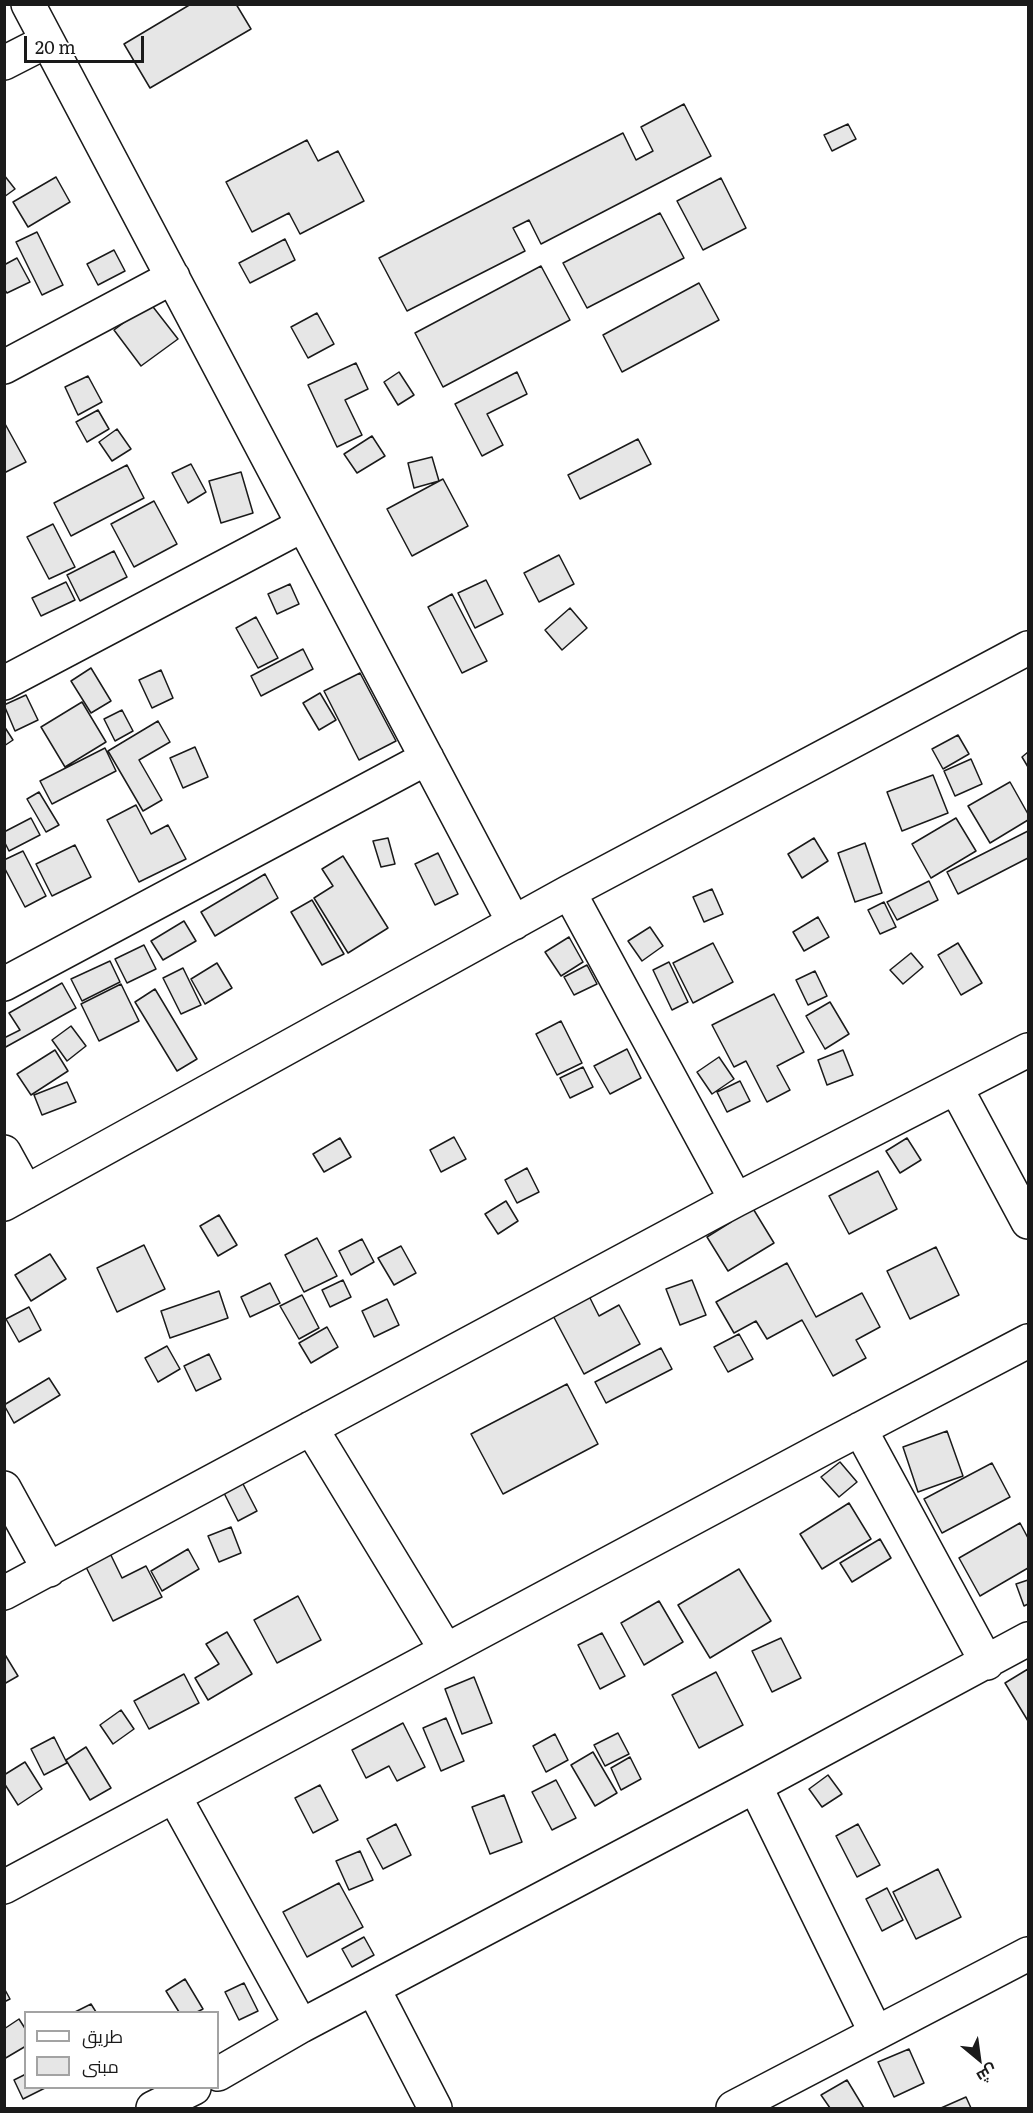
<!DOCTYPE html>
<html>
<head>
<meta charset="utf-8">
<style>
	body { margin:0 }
	#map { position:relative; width:1033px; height:2113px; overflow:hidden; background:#fff; font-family:Literata,Cairo,serif }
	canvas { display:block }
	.frame { position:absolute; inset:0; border:6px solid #1a1a1a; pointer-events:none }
	.legend { position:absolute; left:24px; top:2011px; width:195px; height:78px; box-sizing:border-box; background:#fff; border:2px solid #a3a3a3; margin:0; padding:8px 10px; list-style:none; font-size:18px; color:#1a1a1a }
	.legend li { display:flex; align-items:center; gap:12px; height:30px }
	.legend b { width:30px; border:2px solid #a3a3a3 }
	.north { position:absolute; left:949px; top:2029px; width:60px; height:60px; -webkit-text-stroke:4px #fff; paint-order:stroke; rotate:151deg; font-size:16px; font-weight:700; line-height:24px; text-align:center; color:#1a1a1a }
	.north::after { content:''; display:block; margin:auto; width:21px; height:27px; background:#1a1a1a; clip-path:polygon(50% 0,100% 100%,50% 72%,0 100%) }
	.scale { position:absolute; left:24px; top:36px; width:120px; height:27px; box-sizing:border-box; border:3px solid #1a1a1a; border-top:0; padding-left:8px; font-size:18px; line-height:21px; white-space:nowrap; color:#1a1a1a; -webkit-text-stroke:4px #fff; paint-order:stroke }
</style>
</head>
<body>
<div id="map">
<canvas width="1033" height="2113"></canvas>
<div class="frame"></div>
<ul class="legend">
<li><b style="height:8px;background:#fff"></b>طريق</li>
<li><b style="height:16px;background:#e6e6e6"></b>مبنى</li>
</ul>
<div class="north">ش</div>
<div class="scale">20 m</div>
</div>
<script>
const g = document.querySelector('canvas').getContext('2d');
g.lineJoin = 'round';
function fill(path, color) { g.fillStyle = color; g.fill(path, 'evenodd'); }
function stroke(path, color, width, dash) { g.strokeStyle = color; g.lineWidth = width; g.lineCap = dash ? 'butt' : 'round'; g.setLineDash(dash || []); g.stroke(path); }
const building = new Path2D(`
	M191,4H236L251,29L150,88L124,44Z
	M684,104L711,156L541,244L529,220L513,228L525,251L407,311L379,258L623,133L636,160L653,151L641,127Z
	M848,124L856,139L832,151L824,135Z
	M307,140L318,161L338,151L364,201L300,234L289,213L252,232L226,182Z
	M4,175L15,189L4,197Z
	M56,177L70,202L28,227L13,202Z
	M721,178L746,228L703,250L677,201Z
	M660,213L684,258L587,308L563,263Z
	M37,232L63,285L42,295L16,242Z
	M285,239L295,260L250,283L239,263Z
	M114,250L125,271L98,285L87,264Z
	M17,258L30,282L7,293L4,289V265Z
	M541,266L570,320L443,387L415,333Z
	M699,283L719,320L622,372L603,335Z
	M150,303L178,339L141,366L114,330Z
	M317,313L334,344L308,358L291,327Z
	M356,363L368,389L345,400L362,435L337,447L308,385Z
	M399,372L414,395L398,405L384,382Z
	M517,372L527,394L487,414L503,445L482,456L455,404Z
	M88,376L102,402L78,415L65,387Z
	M98,410L109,429L87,442L76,422Z
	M4,422L26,462L4,473Z
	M117,429L131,449L112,461L99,442Z
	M372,436L385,456L357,473L344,454Z
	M638,439L651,464L580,499L568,475Z
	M432,457L439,481L414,488L408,463Z
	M191,464L206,492L188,503L172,473Z
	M127,465L144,498L71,536L54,503Z
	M241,472L253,513L221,523L209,481Z
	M443,479L468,526L412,556L387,509Z
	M154,501L177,544L134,567L111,524Z
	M53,524L75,567L49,579L27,537Z
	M114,551L127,577L80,601L67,575Z
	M559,555L574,584L539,602L524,573Z
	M486,580L503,614L475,628L458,593Z
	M66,582L75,600L41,616L32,598Z
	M290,584L299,604L277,614L268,594Z
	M452,594L487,661L462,673L428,607Z
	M570,608L587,628L562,650L545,630Z
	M256,617L278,658L258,668L236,628Z
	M303,649L313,669L261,696L251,676Z
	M91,668L111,701L91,713L71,681Z
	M161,670L173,698L152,708L139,680Z
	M360,673L396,741L359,760L324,691Z
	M320,693L336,720L319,730L303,703Z
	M26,695L38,720L15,731L4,705Z
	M82,702L106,742L65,767L41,727Z
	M122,710L133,731L115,741L104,719Z
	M158,721L170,742L139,760L162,800L143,811L108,751Z
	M4,726L13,740L4,746Z
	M958,735L969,754L943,769L932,749Z
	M195,747L208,777L183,788L170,758Z
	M105,748L116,771L52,804L40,781Z
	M1028,752V767L1022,757Z
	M971,759L982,784L955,796L944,771Z
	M933,775L948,813L902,831L887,792Z
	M1010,782L1028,814V820L990,843L968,806Z
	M39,792L59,825L46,832L27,799Z
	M136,805L151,834L168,825L186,859L139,882L107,820Z
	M31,818L40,835L9,851L4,841V832Z
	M956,818L976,851L931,878L912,844Z
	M1028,831V858L958,894L947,872Z
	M388,838L395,864L381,867L373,841Z
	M814,838L828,861L802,878L788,854Z
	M865,843L882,893L855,902L838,853Z
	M75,845L91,877L52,896L36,864Z
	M23,851L46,896L25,907L4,867V860Z
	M438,853L458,894L435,905L415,864Z
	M343,856L388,928L348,953L314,898L333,886L322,869Z
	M265,874L278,898L215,936L201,912Z
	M929,881L938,900L897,920L887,902Z
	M712,889L723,914L704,922L693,897Z
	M312,900L344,954L322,965L291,912Z
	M884,902L896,927L880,934L868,910Z
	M818,917L829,937L804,951L793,932Z
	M184,921L196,941L163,960L151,941Z
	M650,927L663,946L642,961L628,941Z
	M569,937L583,962L561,976L545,952Z
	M713,943L733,982L693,1003L673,963Z
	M958,943L982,983L961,995L938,955Z
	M144,945L156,969L127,983L115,959Z
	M911,953L923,967L903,984L890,970Z
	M110,961L120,982L82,1001L71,979Z
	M669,962L688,1002L672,1010L653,970Z
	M217,963L232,988L205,1004L191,979Z
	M587,965L597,984L574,995L564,977Z
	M183,968L201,1005L181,1014L163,978Z
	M815,971L827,996L808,1005L796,980Z
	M62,983L76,1008L4,1048V1038L20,1030L9,1013Z
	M121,984L139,1021L99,1041L81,1004Z
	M155,989L197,1059L177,1071L135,1002Z
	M774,994L804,1052L777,1066L790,1090L767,1102L746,1061L734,1067L712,1025Z
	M830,1002L849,1034L825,1049L806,1016Z
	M561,1021L582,1063L557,1075L536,1034Z
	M71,1026L86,1046L67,1061L52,1040Z
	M627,1049L641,1078L610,1094L594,1066Z
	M55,1050L68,1071L31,1095L17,1074Z
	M843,1050L853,1075L827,1085L818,1060Z
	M719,1057L734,1079L712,1094L697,1072Z
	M583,1067L593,1087L570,1098L560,1078Z
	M740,1081L750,1101L727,1112L717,1092Z
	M67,1082L76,1102L42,1115L34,1095Z
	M454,1137L466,1159L441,1172L430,1150Z
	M340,1138L351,1157L324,1172L313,1154Z
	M907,1138L921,1160L900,1173L886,1151Z
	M527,1168L539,1192L517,1203L505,1180Z
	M878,1171L897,1209L849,1234L829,1196Z
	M738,1184L774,1243L728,1271L707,1237L731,1222L716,1198Z
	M506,1201L518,1221L498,1234L485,1214Z
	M219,1215L237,1245L218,1256L200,1226Z
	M317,1238L337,1276L304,1292L285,1255Z
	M362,1239L374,1262L351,1275L339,1251Z
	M144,1245L165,1289L117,1312L97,1268Z
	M401,1246L416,1273L394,1285L378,1258Z
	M936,1247L959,1295L910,1319L887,1271Z
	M50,1254L66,1279L31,1301L15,1275Z
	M787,1263L816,1317L862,1293L880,1327L856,1340L866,1358L833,1376L802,1320L767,1339L756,1321L734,1333L716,1302Z
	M343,1280L351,1297L330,1307L322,1290Z
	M692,1280L706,1315L680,1325L666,1289Z
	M270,1283L280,1303L250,1317L241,1297Z
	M585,1288L599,1316L619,1305L640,1344L584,1374L549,1308Z
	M219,1291L228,1318L170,1338L161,1311Z
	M302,1295L319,1328L299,1339L280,1306Z
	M387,1299L399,1325L374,1337L362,1311Z
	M29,1307L41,1330L19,1342L6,1319Z
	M327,1327L338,1347L311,1363L299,1343Z
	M739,1334L753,1359L728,1372L714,1347Z
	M167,1346L180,1369L158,1382L145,1358Z
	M661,1348L672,1369L606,1403L595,1382Z
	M209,1354L221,1379L196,1391L184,1366Z
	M49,1378L60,1395L14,1423L4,1405Z
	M567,1384L598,1444L503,1494L471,1434Z
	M947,1431L963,1476L918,1492L903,1447Z
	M840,1462L857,1482L839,1497L821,1477Z
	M992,1463L1010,1497L942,1533L924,1499Z
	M242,1482L257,1511L238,1521L223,1491Z
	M849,1503L871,1539L822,1569L800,1534Z
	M1020,1523L1028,1538V1568L980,1596L959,1558Z
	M231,1527L241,1553L219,1562L208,1536Z
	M880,1539L891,1558L852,1582L840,1563Z
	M105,1543L122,1578L146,1566L162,1597L113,1621L80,1555Z
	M188,1549L199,1569L162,1591L151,1571Z
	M739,1569L771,1621L710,1658L678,1605Z
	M1028,1580V1604L1024,1606L1016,1584Z
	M298,1596L321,1640L277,1663L254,1620Z
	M659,1601L683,1642L644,1665L621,1623Z
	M227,1632L252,1674L208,1700L195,1678L219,1664L206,1644Z
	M602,1633L625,1676L600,1689L578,1645Z
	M781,1638L801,1678L772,1692L752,1651Z
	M4,1653L18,1676L4,1684Z
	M1028,1669V1721L1005,1683Z
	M716,1672L743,1725L699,1748L672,1695Z
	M184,1674L199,1703L149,1729L134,1701Z
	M474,1677L492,1723L462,1734L445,1689Z
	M121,1710L134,1729L113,1744L100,1725Z
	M446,1718L464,1761L441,1771L423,1728Z
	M403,1723L425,1767L397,1781L389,1766L366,1778L352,1750Z
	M618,1733L629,1754L605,1766L594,1745Z
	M555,1734L568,1760L546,1772L533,1746Z
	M54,1737L67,1763L44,1775L31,1749Z
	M86,1747L111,1788L90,1800L66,1760Z
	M593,1752L617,1793L595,1806L571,1765Z
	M630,1757L641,1779L621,1790L611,1768Z
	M25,1762L42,1789L18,1805L4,1783V1775Z
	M828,1775L842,1794L822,1807L809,1789Z
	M556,1780L576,1818L552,1830L532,1792Z
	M320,1785L338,1820L313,1833L295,1798Z
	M504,1795L522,1842L490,1854L472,1807Z
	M396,1824L411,1855L383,1869L367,1839Z
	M858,1824L880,1865L857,1877L836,1836Z
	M360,1851L373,1880L349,1890L336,1861Z
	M938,1869L961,1917L916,1939L893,1892Z
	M339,1883L363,1927L307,1957L283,1912Z
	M887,1888L903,1920L882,1931L866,1899Z
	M364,1937L374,1955L352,1967L342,1949Z
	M185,1979L203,2009L197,2012H179L166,1991Z
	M244,1983L258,2011L239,2020L225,1992Z
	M4,1988L10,1999L4,2002Z
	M91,2004L96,2012H75Z
	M19,2019L26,2030V2046L4,2059V2029Z
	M909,2049L924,2083L894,2097L878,2062Z
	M26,2074V2088H45L23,2099L14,2080Z
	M847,2080L864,2108H830L821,2095Z
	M966,2097L971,2108H941Z`);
fill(building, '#e6e6e6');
stroke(building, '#1a1a1a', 1.5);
const minor = new Path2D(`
	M28,4L514,923
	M4,63L47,41
	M4,367L173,277
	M4,683L303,525
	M569,892L736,1200
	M4,984L427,758
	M956,1088L1028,1222
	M4,1152L26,1192
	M4,1204L569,892L1028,648
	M311,1428L446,1650
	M860,1429L987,1663
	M4,1488L49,1570
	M4,1593L736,1200L1028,1050
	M755,1786L876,2033
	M174,1796L301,2026
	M4,1887L826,1447L1028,1341
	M373,1988L435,2108
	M218,2074L301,2026L755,1786L1028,1639
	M153,2108L194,2088
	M733,2108L1028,1954`);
stroke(minor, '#1a1a1a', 36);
stroke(minor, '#fff', 33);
</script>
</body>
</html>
